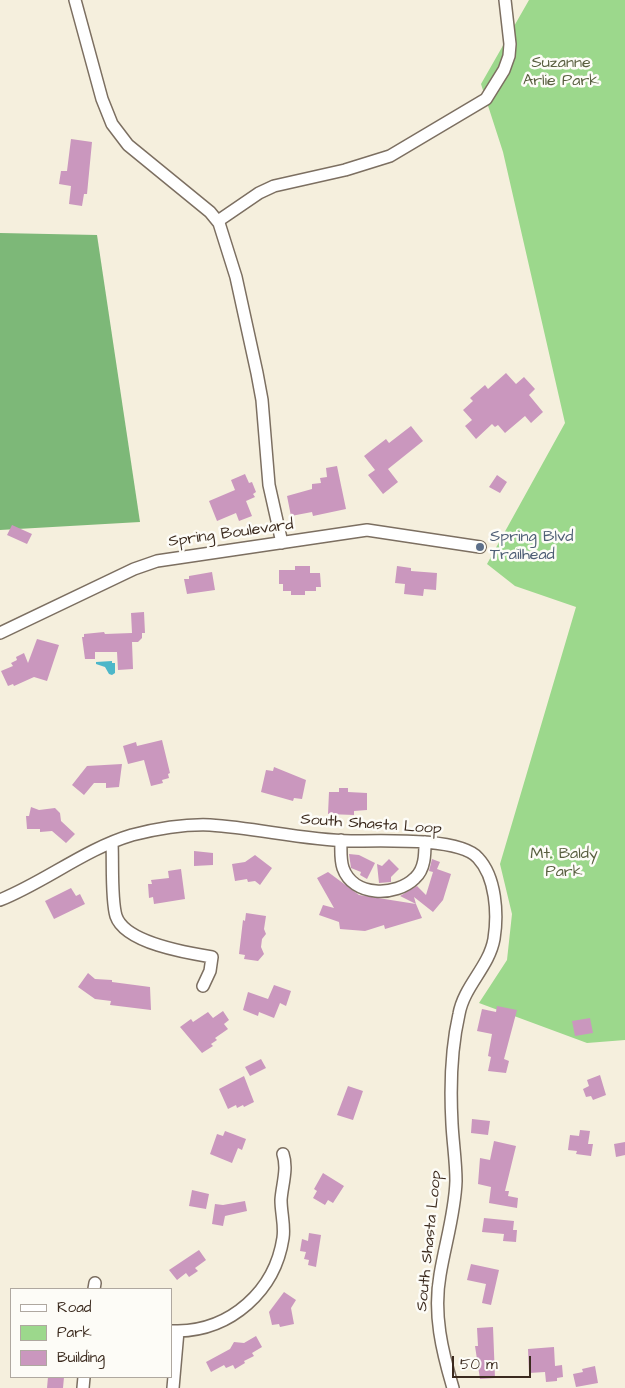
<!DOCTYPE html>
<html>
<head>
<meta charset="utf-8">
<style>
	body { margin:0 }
	#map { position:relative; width:625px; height:1388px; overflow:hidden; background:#f5efdd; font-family:"Architects Daughter",sans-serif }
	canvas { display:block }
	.legend { position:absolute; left:10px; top:1288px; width:162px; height:90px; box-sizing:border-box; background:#fdfcf7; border:1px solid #afa8a0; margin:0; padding:6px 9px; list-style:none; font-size:15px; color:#3b2a1e }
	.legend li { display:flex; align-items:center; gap:10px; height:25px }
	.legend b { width:25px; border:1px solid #afa8a0 }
	.scale { position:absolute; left:452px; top:1356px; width:79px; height:22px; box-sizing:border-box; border:2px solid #3b2a1e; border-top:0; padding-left:6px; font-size:15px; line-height:18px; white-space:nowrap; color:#3b2a1e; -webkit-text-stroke:4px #fdfcf7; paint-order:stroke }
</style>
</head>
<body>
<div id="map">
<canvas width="625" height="1388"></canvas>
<ul class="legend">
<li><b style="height:6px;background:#fff"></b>Road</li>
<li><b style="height:14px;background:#9cd88c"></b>Park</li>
<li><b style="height:14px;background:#ca97be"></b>Building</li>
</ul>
<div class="scale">50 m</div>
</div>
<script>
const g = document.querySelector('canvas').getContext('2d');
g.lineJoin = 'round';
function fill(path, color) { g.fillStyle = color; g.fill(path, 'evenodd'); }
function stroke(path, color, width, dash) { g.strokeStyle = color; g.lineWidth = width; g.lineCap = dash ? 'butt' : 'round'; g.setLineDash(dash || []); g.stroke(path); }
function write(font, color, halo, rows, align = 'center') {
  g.font = font + ' "Architects Daughter",sans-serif'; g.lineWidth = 5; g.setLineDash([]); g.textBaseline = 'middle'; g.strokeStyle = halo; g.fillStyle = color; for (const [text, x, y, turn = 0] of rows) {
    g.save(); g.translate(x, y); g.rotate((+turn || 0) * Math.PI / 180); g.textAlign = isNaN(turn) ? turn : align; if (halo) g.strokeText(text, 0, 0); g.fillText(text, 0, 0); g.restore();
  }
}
fill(new Path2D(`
	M529,0H625V1040L587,1043L479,1003L507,960L512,914L500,864L576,607L515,586L487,564L565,423L503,152L481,84Z`), '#9cd88c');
fill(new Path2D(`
	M0,233L97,235L140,522L0,530Z`), '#7db878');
fill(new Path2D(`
	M112,661V663H115V673L112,675L109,674L105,667L96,664V662Z`), '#4cb7c9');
fill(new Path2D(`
	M71,139L92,142L87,194H84L82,206L69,204L71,186L59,184L61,171H67Z
	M506,373L516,384L524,377L535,389L529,395L543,412L531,423L525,416L505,433L498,425L495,427L492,424L476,439L465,426L472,420L463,410L473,401L470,398L485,385L488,389Z
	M411,426L423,441L388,469L398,482L383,494L368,475L375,470L364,456L386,439L389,443Z
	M337,466L346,509L313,516L312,512L291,516L287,496L312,489V484L321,483L320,478L327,477L326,468Z
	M245,474L249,483L252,482L256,492L253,494L255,497L246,501L252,516L239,521L236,513L217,521L209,501L235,490L231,480Z
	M497,475L507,482L500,493L489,487Z
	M12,525L32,534L27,544L7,535Z
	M295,566H310V573H320L321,587H316V591H305V595H291V591H283V584H279V570H295Z
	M397,566L411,568V571L437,573L436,590L424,589L423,596L404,594L405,584L395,583Z
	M212,572L215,590L187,594L184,579H189V576Z
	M144,612L145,633H142V638L138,642H132L133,669L118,670L117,652H95V659H85L82,637H84V634L104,632L105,634L132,633L131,613Z
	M37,639L59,645L47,681L34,677L14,686L13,684L8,686L1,671L13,666L11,663L17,660L16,657L24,653L28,663Z
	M162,740L170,773L168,774L169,778L162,780L163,783L151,786L144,760L128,764L123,746L136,742L137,746Z
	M122,764L119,787L106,788V783H94L84,795L72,785L87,766Z
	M274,767L306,780L302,799L294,798L293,801L261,792L266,770L273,771Z
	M339,788H348V792L367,793V810L354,811V815L328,814L329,792H339Z
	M31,807L39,810L55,808L60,813L61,821L75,834L66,843L52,831L40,832V829H27L26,816H29Z
	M194,851L213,853V865L194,866Z
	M349,854L359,855L375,863L367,879L360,875L361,872L351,868Z
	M255,855L272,868L260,885L255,881L248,882L247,879L235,881L232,864L245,862Z
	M389,859L399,869L391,877V882L379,883L377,864L382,866Z
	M432,859L440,862L437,869L451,874L443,900L433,912L414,897L416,904L400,896L417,886L426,895L433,872L429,871Z
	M181,869L185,899L154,904L153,897L149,898L148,884H152L151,880L169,878L168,871Z
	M328,872L359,895L416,904L422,918L385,929L384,925L365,931L340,929L339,922L319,915L323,905L334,908L317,878Z
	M71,888L76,896L80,894L85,904L54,919L45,901Z
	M246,913L266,916L264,929L266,934L262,939L261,947L264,954L258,961L244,959L245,955L239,954L243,920L245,921Z
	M88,973L95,979L112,980V982L150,987L151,1010L110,1005L111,1001L95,999L78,987Z
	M274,985L291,991L286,1006L280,1003L274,1018L259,1012L258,1016L243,1010L248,992L268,999Z
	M497,1006L517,1010L504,1059L509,1061L506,1073L488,1071L491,1057L488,1056L492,1034L477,1031L482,1009L496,1012Z
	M223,1011L229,1020L224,1024L228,1029L215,1038L217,1040L211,1044L213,1046L202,1053L180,1027L191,1019L193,1022L208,1012L213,1018Z
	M590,1018L593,1033L575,1036L572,1021Z
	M261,1059L266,1068L250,1076L245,1067Z
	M600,1075L606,1095L593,1100L591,1096L586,1097L583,1089L589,1086L587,1080Z
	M244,1076L254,1102L244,1107L243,1105L237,1108L236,1105L228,1109L219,1089Z
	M348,1086L363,1091L353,1120L337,1115Z
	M472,1119L490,1121L488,1135L471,1133Z
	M580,1130L590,1131L588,1144H593L591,1156L576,1154L577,1151L568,1150L570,1135L579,1136Z
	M225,1131L246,1139L242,1150L238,1148L232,1163L210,1154L217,1134L223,1136Z
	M494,1141L516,1146L505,1191H509L508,1196L518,1198L517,1208L489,1203L491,1187L478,1184L480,1158L490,1160Z
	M625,1142V1155L616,1157L614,1144Z
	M323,1173L344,1186L333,1203L328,1200L325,1205L313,1198L317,1191L314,1189Z
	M192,1190L209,1194L206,1209L189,1206Z
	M245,1201L247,1211L225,1216L223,1226L212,1224L215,1204L223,1205Z
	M484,1218L514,1221L513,1230H517L516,1242L503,1241L504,1234L482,1232Z
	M309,1233L321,1235L316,1267L308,1265L309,1260L304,1259L306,1252L300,1251L302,1239L308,1241Z
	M199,1250L206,1260L195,1268L198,1271L189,1277L186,1273L177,1280L169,1270Z
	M471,1264L499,1270L491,1305L482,1303L486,1284L467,1280Z
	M284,1292L296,1300L291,1308L294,1324L280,1327L279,1324L272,1325L269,1312Z
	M493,1327L495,1378L480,1379L475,1346H478L477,1328Z
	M256,1336L262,1347L252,1353L254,1356L244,1361L245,1363L235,1369L233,1365L226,1368L224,1365L211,1372L206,1362L230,1349L234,1342L244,1343Z
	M554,1347L555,1366L562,1365L563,1377L557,1378V1381L546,1382L545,1372L529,1373L528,1349Z
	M595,1366L598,1383L576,1387L573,1374L583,1372L582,1369Z
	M48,1377H64L63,1388H47Z`), '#ca97be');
const minor = new Path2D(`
	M75,0L102,99L112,124L128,145L210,212L219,223L236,277L257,373L262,400L269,485L282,543
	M218,221L259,193L274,186L345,170L390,156L486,99L504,70L509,56L510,44L505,0
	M0,633L134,569L157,561L367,530L480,547
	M341,840C341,849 340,859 343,868C353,897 396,897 415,878C425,869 425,854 425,842
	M112,843C113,862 111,899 116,916C125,943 187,953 212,957L210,971L203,986
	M0,900C45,882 85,849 132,835C156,829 185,824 210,825C257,828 303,840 351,841C379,841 460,837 478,858C496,877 498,914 494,939C489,967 464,986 459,1014C451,1049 450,1088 452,1124C453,1143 456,1162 456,1181C455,1213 445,1244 440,1275C433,1314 442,1351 453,1388
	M94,1289L95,1283
	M171,1331H178L173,1388
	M178,1331C231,1330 275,1291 283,1238C285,1226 281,1213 281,1200C282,1185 288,1169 283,1154
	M83,1388L84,1377`);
stroke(minor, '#7c6f61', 14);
stroke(minor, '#fff', 11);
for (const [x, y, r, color] of [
	[480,547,5,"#5c6f8a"]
]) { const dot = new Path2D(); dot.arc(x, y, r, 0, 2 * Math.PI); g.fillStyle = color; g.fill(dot); stroke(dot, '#fdfcf7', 2); }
write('16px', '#585e3f', '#fdfcf7', [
	["Suzanne",561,64],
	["Arlie Park",561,82],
	["Mt. Baldy",564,855],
	["Park",564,873]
]);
write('16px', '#3b2a1e', '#fdfcf7', [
	["Spring Boulevard",231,534,-8],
	["South Shasta Loop",371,825,4],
	["South Shasta Loop",430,1241,-84]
]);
write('16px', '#4e5e75', '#fdfcf7', [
	["Spring Blvd",490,538],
	["Trailhead",490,556]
], 'left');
</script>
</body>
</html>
